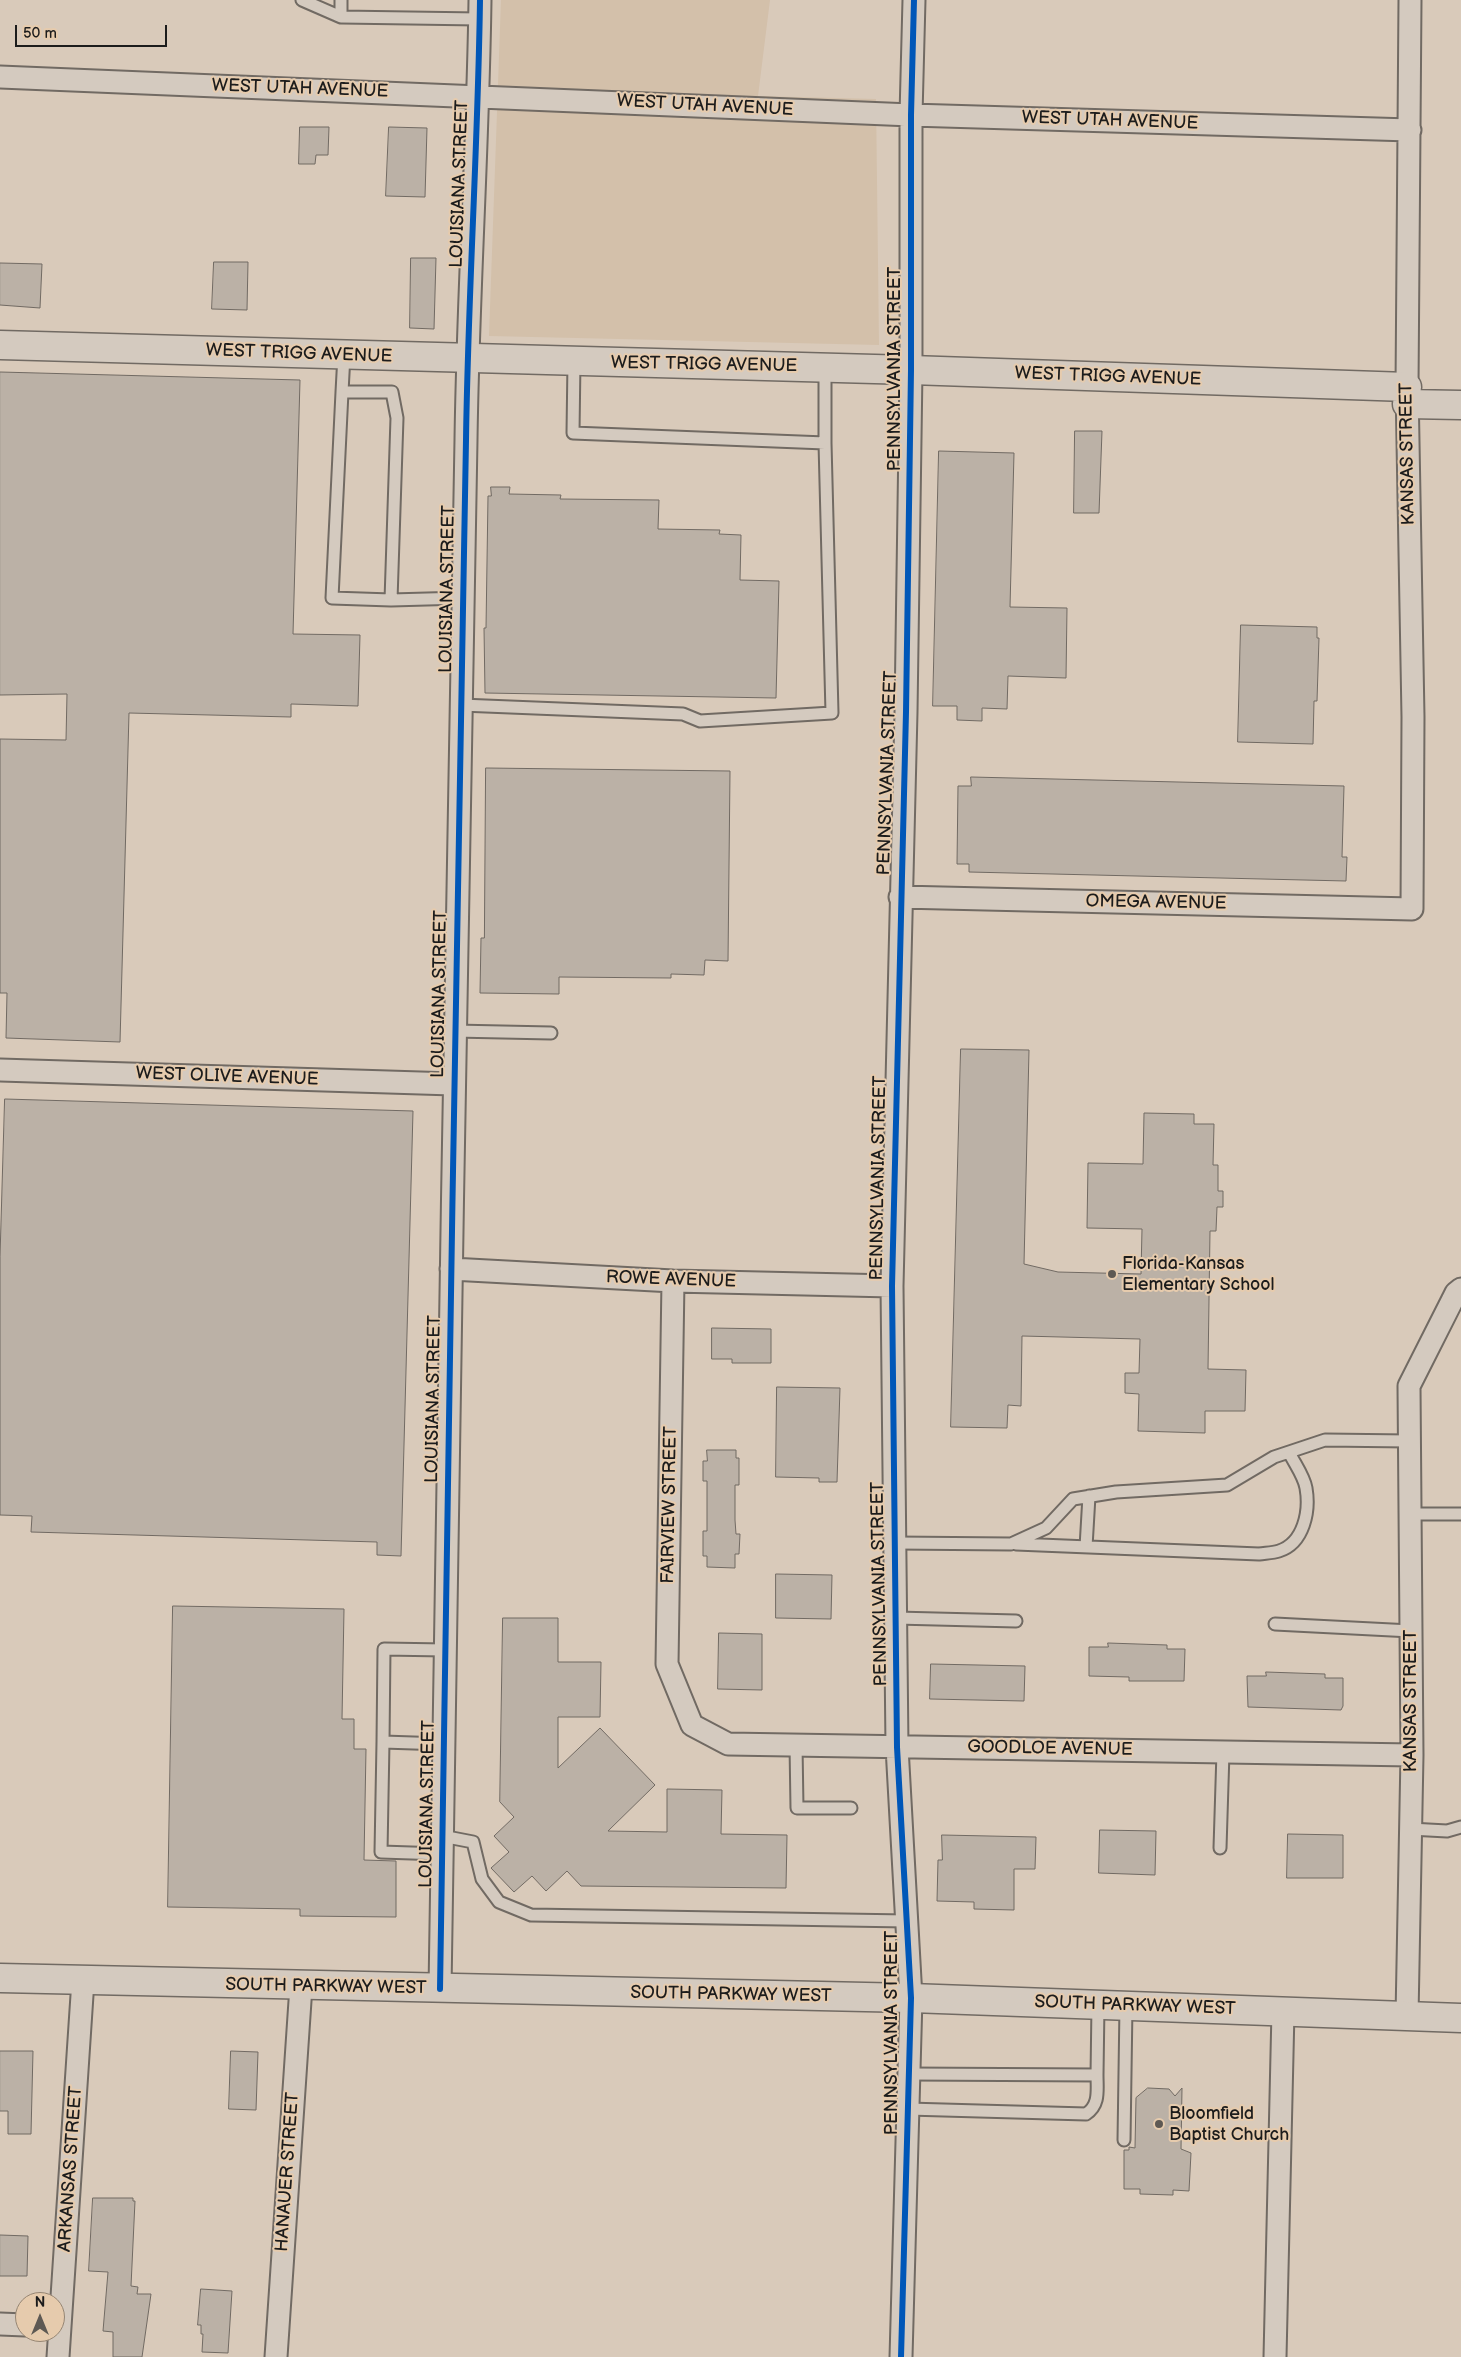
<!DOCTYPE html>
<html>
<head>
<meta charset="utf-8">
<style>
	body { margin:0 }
	#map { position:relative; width:1461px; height:2357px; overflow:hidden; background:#d9caba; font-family:"Balsamiq Sans",sans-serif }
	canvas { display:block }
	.north { position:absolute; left:15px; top:2292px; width:50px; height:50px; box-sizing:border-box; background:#e6cbad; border:1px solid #958573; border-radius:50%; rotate:0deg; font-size:14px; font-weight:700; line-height:20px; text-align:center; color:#1c1c1c }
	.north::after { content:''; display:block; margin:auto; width:18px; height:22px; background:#5e5953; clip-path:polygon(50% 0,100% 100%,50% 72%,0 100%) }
	.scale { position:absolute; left:15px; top:25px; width:152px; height:22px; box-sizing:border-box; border:2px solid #1c1c1c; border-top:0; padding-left:6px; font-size:15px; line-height:18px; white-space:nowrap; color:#1c1c1c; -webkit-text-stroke:4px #e6cbad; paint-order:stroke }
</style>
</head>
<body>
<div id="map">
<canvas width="1461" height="2357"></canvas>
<div class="north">N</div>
<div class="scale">50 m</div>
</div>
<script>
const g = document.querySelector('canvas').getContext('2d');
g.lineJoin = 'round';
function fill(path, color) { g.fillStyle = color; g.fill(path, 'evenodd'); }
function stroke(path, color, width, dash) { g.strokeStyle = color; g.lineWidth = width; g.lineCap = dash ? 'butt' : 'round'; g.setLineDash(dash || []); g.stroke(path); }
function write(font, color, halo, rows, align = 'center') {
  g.font = font + ' "Balsamiq Sans",sans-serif'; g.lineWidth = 4; g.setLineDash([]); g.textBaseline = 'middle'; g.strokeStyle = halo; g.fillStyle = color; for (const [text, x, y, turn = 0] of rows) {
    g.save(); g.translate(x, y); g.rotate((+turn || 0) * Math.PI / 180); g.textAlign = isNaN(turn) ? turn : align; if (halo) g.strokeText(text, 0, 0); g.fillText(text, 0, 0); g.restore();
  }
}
fill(new Path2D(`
	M501,0H770L758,96L876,99L879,345L489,336Z`), '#d3c0aa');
const building = new Path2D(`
	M300,127H329L328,155H316L315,164H299Z
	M389,127L427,128L425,197L386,196Z
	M411,258H436L434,329L410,328Z
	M214,262H248L247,310L212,309Z
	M0,263L42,264L40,308L0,305Z
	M0,372L300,380L293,634L360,635L358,706L291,704V717L129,713L120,1042L6,1038L7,993H0V739L66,740L67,694L0,695Z
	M1075,431H1102L1099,513H1074Z
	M939,451L1014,453L1010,607L1067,608L1066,678L1008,676L1007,709L982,708V721L957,720V706H933Z
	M491,487H510L509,494L561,495L560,499L659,500L658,529L720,530L719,534L741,535L740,580L779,581L776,698L485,693L484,628H486L488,496H491Z
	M1241,625L1317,627V638H1319L1317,701H1314L1313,744L1238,742Z
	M486,768L730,771L728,961L705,960L704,975L671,974V978L559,977V994L480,993L481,938H484Z
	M971,777L1344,786L1342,857H1347L1346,881L969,872V864H957L958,786H971Z
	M961,1049L1029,1050L1024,1264L1058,1272L1141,1274L1142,1229L1087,1228L1088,1163L1143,1164L1144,1113L1194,1114V1124H1214L1213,1165H1218V1191H1223V1207H1217L1216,1231H1210L1208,1369L1246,1370L1245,1411H1205V1433L1138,1431L1139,1394L1125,1393V1373H1139L1140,1339L1022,1336L1021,1406L1008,1405L1007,1428L951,1427Z
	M5,1099L413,1111L401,1556L377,1555V1542L31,1532L32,1516L0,1515V1257Z
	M712,1328L771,1329V1363H732V1359H712Z
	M777,1387L840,1388L837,1482H819V1478L776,1477Z
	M707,1450H736V1458H739V1485H735V1520L736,1534H740L739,1554H735V1568L707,1567V1556H703V1531H707V1481H703V1461H707Z
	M776,1574L832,1575L831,1619L776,1618Z
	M173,1606L344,1609L342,1719H354V1749H366L364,1860L396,1861V1917L300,1916V1909L168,1907Z
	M503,1618H558V1662H601L600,1717H558V1768L600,1728L655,1785L608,1831L667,1832V1789L722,1790L721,1834L787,1835L786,1888L581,1886L567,1871L546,1891L532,1876L514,1892L491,1868L509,1852L494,1836L514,1817L500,1802Z
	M719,1633L762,1634V1690L718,1689Z
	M1108,1643L1167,1645V1649H1185L1184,1681H1129V1677L1089,1676V1647H1108Z
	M931,1664L1025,1666L1024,1701L930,1699Z
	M1266,1672L1325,1674V1678H1343V1706L1341,1710L1248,1707L1247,1676H1266Z
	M1100,1830L1156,1831L1155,1875L1099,1873Z
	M1288,1834L1343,1835V1878H1287Z
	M942,1835L1036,1837L1035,1869H1014V1910L974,1909V1902L937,1901L938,1860H942Z
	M0,2051H33L31,2134H8V2111H0Z
	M231,2051L258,2052L256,2110L229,2109Z
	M1148,2088L1169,2089L1175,2096L1182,2088L1181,2149L1191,2153L1189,2191L1173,2190V2195L1140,2194V2189H1124V2150H1129V2147L1135,2148L1136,2098Z
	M93,2198H133V2201H135L131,2286L138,2287L137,2294H151L142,2357H113V2332L103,2331L108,2272L89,2271Z
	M0,2235L28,2236L27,2276H0Z
	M201,2289L232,2291L228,2353L202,2352L203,2334H201V2325H198Z`);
fill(building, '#bbb1a6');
stroke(building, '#716a63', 1);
const lane = new Path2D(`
	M302,0L341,17
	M341,0V17L479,19
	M344,355L342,392H392L397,418L391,600L463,598
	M825,368V443
	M342,392L332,598L391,600
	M461,705L683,714L700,721L832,713L825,443L573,433L574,361
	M454,1031L551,1033
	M1410,1514H1461
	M895,1543L1011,1544L1046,1528L1073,1499L1116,1492L1227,1485L1274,1457L1325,1440L1409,1441
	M1016,1544L1259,1554C1266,1553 1273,1553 1279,1551C1304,1543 1310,1511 1306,1488C1304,1476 1294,1463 1289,1452
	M1086,1547L1089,1496
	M896,1618L1016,1621
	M1275,1624L1411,1631
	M383,1742L381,1852L442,1854
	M444,1744L383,1742L384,1649L445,1650
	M796,1745L797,1808H851
	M1410,1829L1447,1831L1461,1827
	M442,1836L473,1842L482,1879L499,1902L531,1915L907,1921
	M1220,1848L1223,1752
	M1097,2075L1098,2005
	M908,2109L1086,2114C1100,2105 1097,2090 1097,2075L908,2074
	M1124,2140L1126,2006`);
const street = new Path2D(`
	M0,77L911,115L1410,130
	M900,897L1412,909L1413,717L1407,387L1410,0
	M0,1070L453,1084
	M451,1269L673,1281L892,1286
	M673,1281L667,1664L692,1725L728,1744L1412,1755
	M440,1989C448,1473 456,956 466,440C468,293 478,147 480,0
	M1407,2016L1412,1755L1409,1386L1456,1293L1461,1289
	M0,2324L25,2325
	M58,2357L83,1980
	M276,2357L301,1986
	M901,2357L911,1998L897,1747L892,1286L906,712L911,370V115L914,0
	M1275,2357L1283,2011`);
const secondary = new Path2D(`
	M0,345L911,370L1407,387
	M1407,404L1461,405
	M0,1978L911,1998L1461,2018`);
stroke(lane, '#716a63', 15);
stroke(street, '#716a63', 25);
stroke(secondary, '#716a63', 31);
stroke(lane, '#d4cabf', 11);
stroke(street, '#d4cabf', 21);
stroke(secondary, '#d4cabf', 28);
stroke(new Path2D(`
	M440,1989C448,1473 456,956 466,440C468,293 478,147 480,0
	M901,2357L911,1998L897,1747L892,1286L906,712L911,370V115L914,0`), '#0057b8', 6);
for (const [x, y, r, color] of [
	[1112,1274,5,"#5e5953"],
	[1159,2124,5,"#5e5953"]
]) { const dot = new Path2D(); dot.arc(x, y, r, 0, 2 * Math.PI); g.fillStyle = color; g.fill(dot); stroke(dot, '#e6cbad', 2); }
write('18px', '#1c1c1c', '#e6cbad', [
	["WEST UTAH AVENUE",300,89,2],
	["WEST UTAH AVENUE",705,106,3],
	["WEST UTAH AVENUE",1110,121,2],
	["LOUISIANA STREET",460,184,-88],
	["WEST TRIGG AVENUE",299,354,2],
	["WEST TRIGG AVENUE",704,365,1],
	["PENNSYLVANIA STREET",895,369,-90],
	["WEST TRIGG AVENUE",1108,377,2],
	["KANSAS STREET",1408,454,-91],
	["LOUISIANA STREET",448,589,-89],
	["PENNSYLVANIA STREET",888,773,-88],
	["OMEGA AVENUE",1156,903,1],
	["LOUISIANA STREET",440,994,-89],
	["WEST OLIVE AVENUE",227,1077,2],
	["PENNSYLVANIA STREET",879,1178,-89],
	["ROWE AVENUE",671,1280,2],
	["LOUISIANA STREET",434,1399,-89],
	["FAIRVIEW STREET",670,1505,-89],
	["PENNSYLVANIA STREET",880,1584,-91],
	["KANSAS STREET",1411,1701,-90],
	["GOODLOE AVENUE",1050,1749,1],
	["LOUISIANA STREET",428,1804,-89],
	["SOUTH PARKWAY WEST",326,1987,1],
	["SOUTH PARKWAY WEST",731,1995,1],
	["SOUTH PARKWAY WEST",1135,2006,2],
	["PENNSYLVANIA STREET",892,2033,-90],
	["ARKANSAS STREET",71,2169,-86],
	["HANAUER STREET",288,2172,-86]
]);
write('18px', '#1c1c1c', '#e6cbad', [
	["Florida-Kansas",1122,1264],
	["Elementary School",1122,1285],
	["Bloomfield",1169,2114],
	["Baptist Church",1169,2135]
], 'left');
</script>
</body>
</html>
